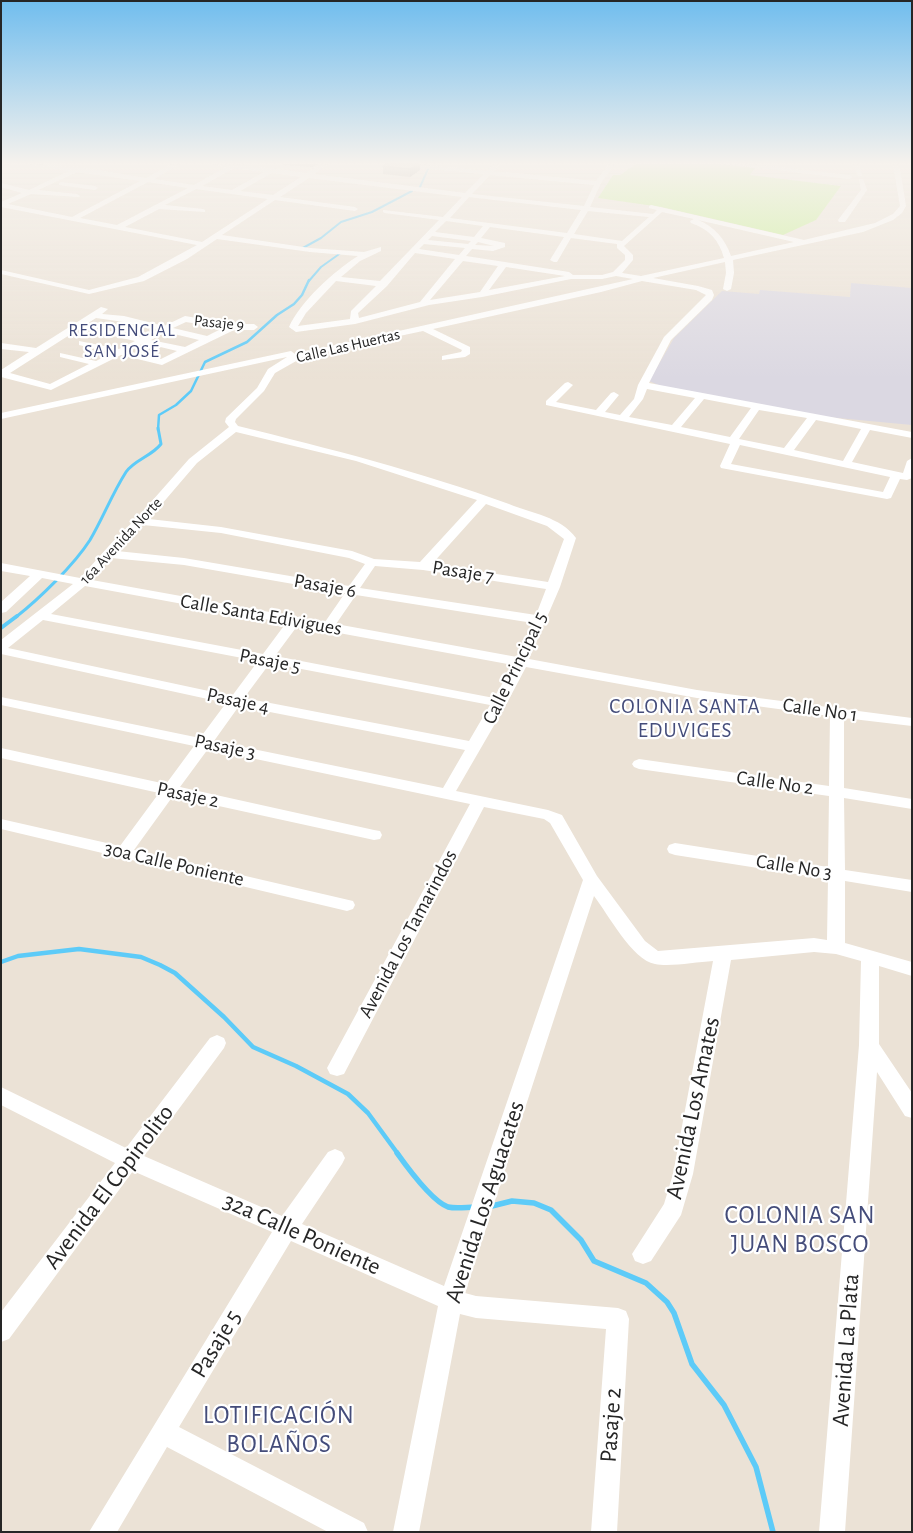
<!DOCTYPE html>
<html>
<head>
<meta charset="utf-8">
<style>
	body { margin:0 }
	#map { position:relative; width:913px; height:1533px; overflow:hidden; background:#ebe2d6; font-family:"Alegreya Sans",sans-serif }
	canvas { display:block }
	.frame { position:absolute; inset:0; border:2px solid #262626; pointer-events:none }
</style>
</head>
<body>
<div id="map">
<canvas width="913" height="1533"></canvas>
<div class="frame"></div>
</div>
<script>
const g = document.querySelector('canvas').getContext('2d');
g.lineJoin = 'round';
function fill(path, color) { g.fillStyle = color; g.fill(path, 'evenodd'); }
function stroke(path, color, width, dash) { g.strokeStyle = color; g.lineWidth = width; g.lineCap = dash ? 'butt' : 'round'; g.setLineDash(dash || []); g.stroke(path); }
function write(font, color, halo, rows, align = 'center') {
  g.font = font + ' "Alegreya Sans",sans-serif'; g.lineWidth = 4.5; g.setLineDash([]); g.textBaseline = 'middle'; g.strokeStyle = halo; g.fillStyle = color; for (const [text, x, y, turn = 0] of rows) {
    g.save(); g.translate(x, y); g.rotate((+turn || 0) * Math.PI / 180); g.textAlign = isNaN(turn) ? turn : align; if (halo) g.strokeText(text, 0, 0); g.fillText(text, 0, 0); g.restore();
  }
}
fill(new Path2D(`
	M851,283L912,288V425L827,417L661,386L649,381L674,338L722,291L759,294L760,290L850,297Z`), '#dbd8e2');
fill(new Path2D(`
	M636,164H719L755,168L750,175L841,186L816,220L783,235L661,207L598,198L613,175H620Z`), '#c1f086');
stroke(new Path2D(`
	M420,187L428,169
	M301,249L321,238L341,222L372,212L412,191
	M308,282L321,267L342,252`), '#5dcbf8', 2);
stroke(new Path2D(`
	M158,430L159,415L176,405L191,391L205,362L247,342L277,315L294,304L302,295L309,280`), '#5dcbf8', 2.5);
stroke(new Path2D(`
	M16,617C39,599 74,565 90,540C103,518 112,494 126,472C134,460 152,456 161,444L158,428`), '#5dcbf8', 3);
stroke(new Path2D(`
	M1,628L17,616`), '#5dcbf8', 4);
stroke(new Path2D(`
	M1,962L18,956L79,949L141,957L160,965L175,973L224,1017L253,1047L296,1066L348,1094L368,1113L398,1154`), '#5dcbf8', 4.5);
stroke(new Path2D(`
	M397,1153C407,1167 432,1201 448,1207C457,1209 467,1207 476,1207
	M488,1207L512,1201L534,1203L551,1210L581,1240L594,1261L646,1283L667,1302L674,1313L692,1364L724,1405L756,1467L773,1532`), '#5dcbf8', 5.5);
fill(new Path2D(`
	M1,164H9L1,168Z
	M29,164L79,167L146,178L172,164H180L154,179L194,185L226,167L212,164H238L306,173L321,164H328L314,174L465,193L484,174L397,166L394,164H418L487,171L493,164H500L494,171L596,181L609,164H615L601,183L590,207L653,214L657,210L649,208V206L651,205L804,240L875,223L893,214L900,206L893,164H899L906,206L902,213L893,220L863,232L733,260L734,273L731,289L727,291L723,289L726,273L725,262L653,278L698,286L712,290L714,295L712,300L671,340L649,383L912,432V438L870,430L852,462L903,473L907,461L912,458V478L907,480L900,479L891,498L887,499L721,468L720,466L730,444L546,405V401L565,383L568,382L573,385L556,402L596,410L611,393L614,392L619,395L605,412L620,415L634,399L638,385L664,337L706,295L696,290L642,281L601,292L433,329L470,347V354L465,357L442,360V356L461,352L462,350L423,331L305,356L275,373L264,391L236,419L235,422L238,426C331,449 418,471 509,504C531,513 561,517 576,538L560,587L529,659L697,690L912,718V726L844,718V788L912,799V809L844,798L845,870L912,880V892L845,881V943L912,962V976L879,966V1044L912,1093V1118L905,1116L877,1072L845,1532H819L859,1045L861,961L836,954L814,952L731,960L693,1174L681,1215L651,1261L643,1264L635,1261L632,1254L664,1204L673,1174L713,961C696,962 670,967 655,964C632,960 608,914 594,896L465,1293L476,1296L618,1308L626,1311L629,1319L617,1532H591L606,1329L476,1318L460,1314L419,1532H393L438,1306L291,1241L179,1427L364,1523L368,1532H328L167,1447L117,1532H89L272,1232L133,1171L9,1339L1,1342V1312L115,1163L1,1105V1087L126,1148L210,1038L217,1035L224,1038L226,1043L224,1048L144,1156L282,1216L328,1152L335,1149L342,1152L345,1158L342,1164L302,1224L444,1286L583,880L550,823L544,819L484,807L344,1074L337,1076L330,1074L327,1068L470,804L208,749L180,787L374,830L380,831L382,835L380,839L374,840L173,796L134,850L353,901L355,905L353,909L347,911L1,829V819L120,846L159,793L1,758V748L166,784L194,746L1,705V697L200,738L226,703L1,654V640L73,584L42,578L6,612L1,613V602L30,576L1,571V563L80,578L117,537L137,518L189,459L229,427L225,422L226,418L257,388L268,369L287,357L1,419V413L291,351L295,354L633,279L616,276L602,279H571L482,297L429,305L355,324L296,332L289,327C300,302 334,271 358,256L310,252L217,239L187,259L144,281L89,294L1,274V270L89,290L138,277L197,245L1,207V202L22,193L1,187V183L29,190L69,171ZM234,168L264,172L232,190L202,186ZM77,172L140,181L72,217L8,204L31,194L79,197L80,196L77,194L38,190ZM272,173L301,177L273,195L240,191ZM490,175L594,185L584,206L472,194ZM309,178L462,197L443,217L383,210V212L385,213L439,220L380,281L341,277L360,261L381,251V247L364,252L310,248L222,235L275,200L355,211L358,209L355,207L280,197ZM148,182L188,188L117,225L80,218ZM196,189L268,199L202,242L125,227L159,209L205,212V210L203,209L165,205ZM469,197L581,210L567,233L450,218ZM588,211L649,217L622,241L574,234ZM662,212L694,219L690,221L691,223C709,229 719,240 724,258L641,276L622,273L633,260V255L624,246ZM698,220L794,242L731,256C725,239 715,227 698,220ZM446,221L483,226L474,237L435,232ZM490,227L564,237L550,260L554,262H557L571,238L617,244V248L625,255V260L613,272L602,275H573L569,272L466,256L472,249L493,251L505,247V243L481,238ZM432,236L471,241L468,244L428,240ZM478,242L494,246L475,245ZM424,244L465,248L459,255L419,249ZM415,253L455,259L420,302L359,318L358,313L387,286ZM463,261L498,266L480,292L430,300ZM506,267L565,276L489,290ZM336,281L376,286L351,311L350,319L298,326L306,313ZM647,389L695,398L672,425L629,417L643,399ZM704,399L751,408L730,437L681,427ZM759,410L807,418L784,448L739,439ZM816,420L861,429L843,461L794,450ZM236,432L356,461L477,500L420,562L374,559L352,551L221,527L149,519L197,463ZM740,445L890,477L883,492L731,464ZM486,504L547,526L564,539L548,582L432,564ZM143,525L221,533L349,558L365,564L349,586L184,558L117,551ZM111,558L184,565L345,593L325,622L92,580ZM375,566L423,570L546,589L536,615L360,588ZM85,586L286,623L263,654L51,614ZM356,595L533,623L517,657L336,624ZM43,620L258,661L232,696L8,648ZM298,625L328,631L513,665L494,698L275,656ZM270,663L490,705L469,741L244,698ZM526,667L697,698L830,716L829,786L639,759L634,761L632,764L634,767L639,769L829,796L828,867L675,843L669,845L667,849L669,853L675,855L828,879L827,940L814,938L658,951L645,941L597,876L562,815L548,810L456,791L507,703ZM239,706L465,750L443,788L214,741Z
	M729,164H749L849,175L852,177L849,179Z
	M853,164H859L862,176H858Z
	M859,179H863L867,190L845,222H839L838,220L861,190Z
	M61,182L95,186L98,188L95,190L59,185V183Z
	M101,307L108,309L102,314L124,316L164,326L185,316L232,324H254L258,327L254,330H234L162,365L121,355L51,390L1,377V370L29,352L1,349V343L36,348ZM96,318L124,322L157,330L142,337L100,329V333L135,341L119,349L79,341V345L112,353L96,361L60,353V357L89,364L50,384L10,373ZM186,322L223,328L207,336L173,328ZM166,332L199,340L185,347L151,340ZM144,343L177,351L161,359L128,351Z`), '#fff');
fill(new Path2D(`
	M283,164H318L312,167L283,165Z
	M386,164H420V170L410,177L383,174V166Z`), '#ada79f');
fill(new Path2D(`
	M311,164H318L312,167Z
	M418,164H420V170L410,177V169Z`), '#8d8882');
const building = new Path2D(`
	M386,164H418L410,169L383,166Z`);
fill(building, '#c9c2b9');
stroke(building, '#8d8882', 1);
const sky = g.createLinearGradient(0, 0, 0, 379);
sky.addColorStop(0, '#70bdee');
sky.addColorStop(0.43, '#f6f2ed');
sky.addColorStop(1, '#f6f2ed00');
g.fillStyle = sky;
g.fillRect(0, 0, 913, 379);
write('16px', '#262626', '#fff', [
	["Pasaje 9",219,323,6],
	["Calle Las Huertas",348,346,-13],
	["16a Avenida Norte",121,541,-47]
]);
g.letterSpacing = '1px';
write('18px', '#444c7a', '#fff', [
	["RESIDENCIAL",122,331],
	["SAN JOSÉ",122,352]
]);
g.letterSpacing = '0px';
write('20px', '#262626', '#fff', [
	["Pasaje 7",463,572,9],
	["Pasaje 6",325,586,10],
	["Calle Santa Edivigues",261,615,10],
	["Pasaje 5",270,661,11],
	["Calle Principal 5",515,668,-64],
	["Pasaje 4",238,701,12],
	["Calle No 1",820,710,8],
	["Pasaje 3",225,747,12],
	["Calle No 2",775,783,8],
	["Pasaje 2",188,795,12],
	["30a Calle Poniente",174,864,13],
	["Calle No 3",794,867,9],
	["Avenida Los Tamarindos",408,934,-62]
]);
g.letterSpacing = '1px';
write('21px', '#444c7a', '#fff', [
	["COLONIA SANTA",685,707],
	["EDUVIGES",685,731]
]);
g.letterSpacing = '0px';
write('24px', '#262626', '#fff', [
	["Avenida Los Amates",693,1108,-78],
	["Avenida El Copinolito",109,1187,-53],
	["Avenida Los Aguacates",485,1202,-72],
	["32a Calle Poniente",302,1234,24],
	["Pasaje 5",216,1344,-59],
	["Avenida La Plata",846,1350,-86],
	["Pasaje 2",611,1425,-86]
]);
g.letterSpacing = '1px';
write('25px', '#444c7a', '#fff', [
	["COLONIA SAN",800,1215],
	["JUAN BOSCO",800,1244],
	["LOTIFICACIÓN",279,1415],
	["BOLAÑOS",279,1444]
]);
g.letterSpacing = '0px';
</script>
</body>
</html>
